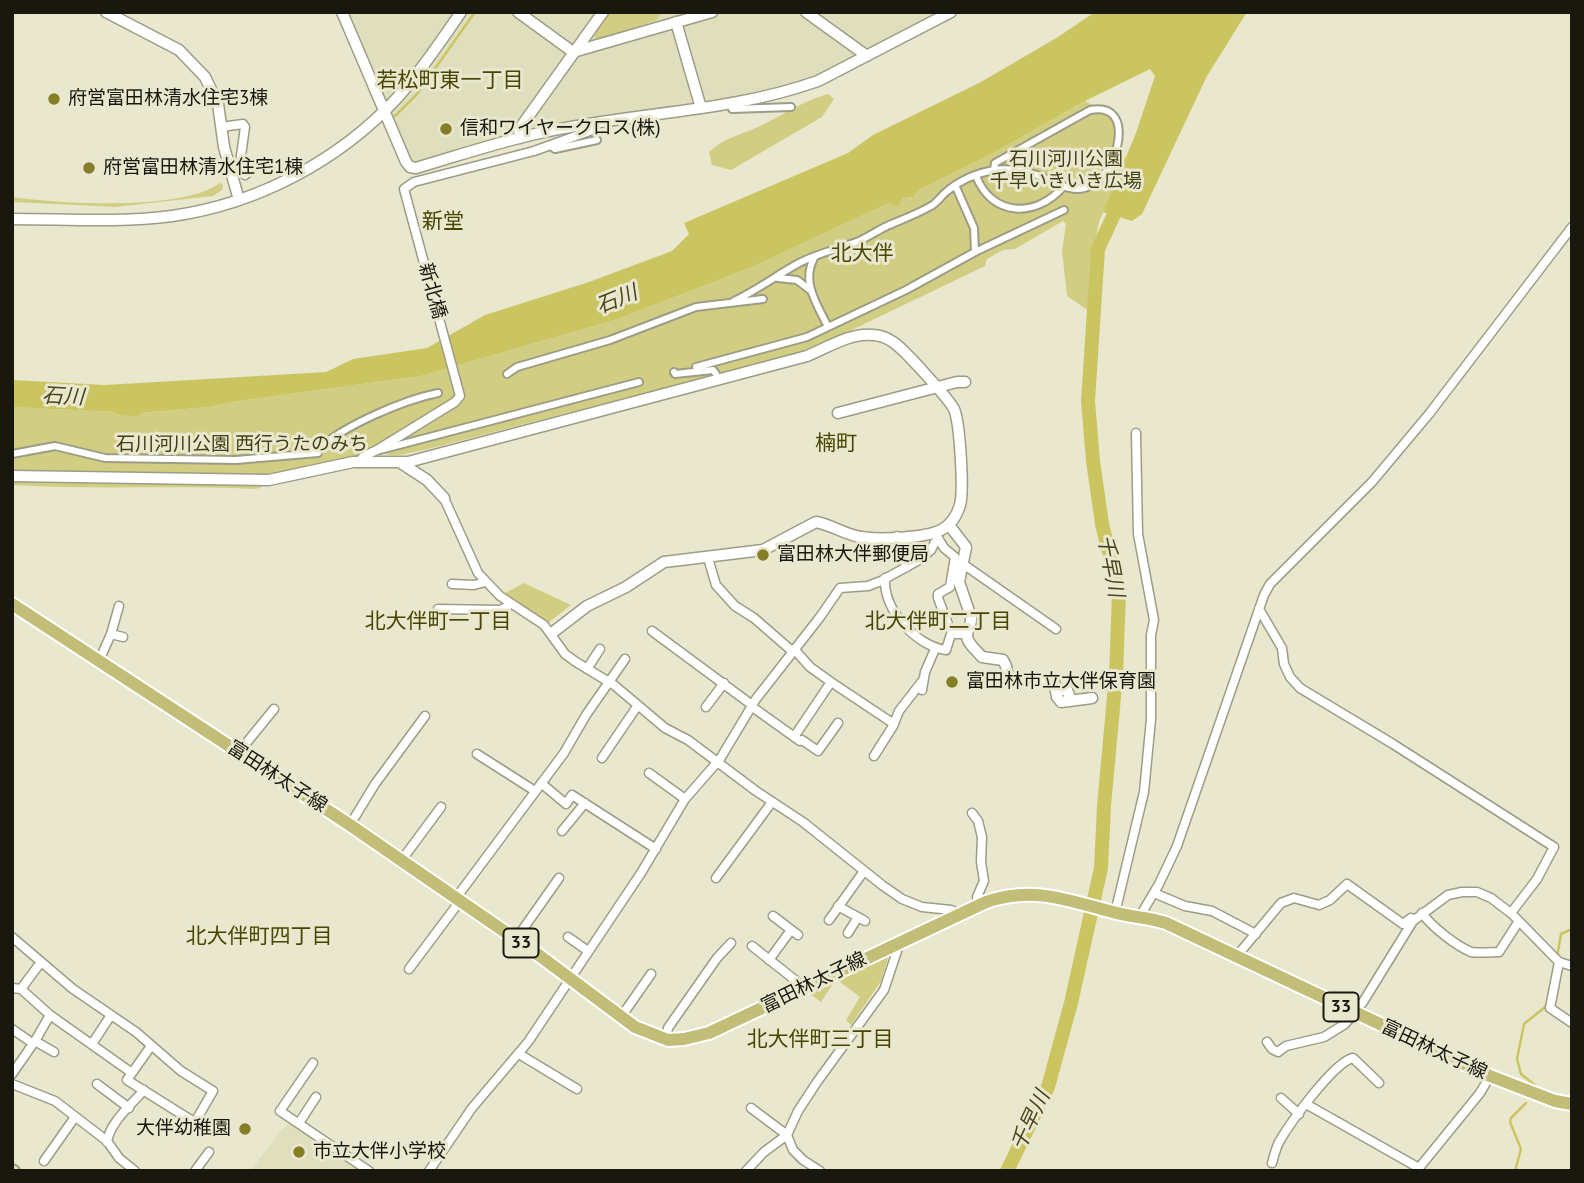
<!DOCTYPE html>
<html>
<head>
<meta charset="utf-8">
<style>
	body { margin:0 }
	#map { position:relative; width:1584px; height:1183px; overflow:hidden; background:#e9e8cf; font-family:"PT Sans",sans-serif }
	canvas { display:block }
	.frame { position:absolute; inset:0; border:14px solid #18180f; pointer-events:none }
</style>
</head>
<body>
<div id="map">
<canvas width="1584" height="1183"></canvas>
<div class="frame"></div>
</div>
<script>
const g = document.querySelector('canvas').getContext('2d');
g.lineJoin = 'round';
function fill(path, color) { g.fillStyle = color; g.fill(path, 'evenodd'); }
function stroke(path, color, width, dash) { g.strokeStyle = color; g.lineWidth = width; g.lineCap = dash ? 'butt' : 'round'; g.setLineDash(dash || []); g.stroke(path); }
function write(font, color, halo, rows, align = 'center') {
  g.font = font + ' "PT Sans","Noto Sans JP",sans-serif'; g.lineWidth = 6; g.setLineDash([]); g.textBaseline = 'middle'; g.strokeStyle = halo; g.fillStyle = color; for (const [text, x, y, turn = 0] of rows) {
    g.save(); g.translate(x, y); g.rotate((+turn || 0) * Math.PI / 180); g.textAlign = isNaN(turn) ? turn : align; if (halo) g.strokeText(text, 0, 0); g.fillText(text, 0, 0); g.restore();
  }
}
fill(new Path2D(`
	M348,12H941L818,77L745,100L556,124L413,164Z
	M291,1123L311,1136L362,1171H250L281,1130Z`), '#dfdebd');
fill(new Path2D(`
	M610,12H662L657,20L598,40L593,35Z
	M828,94L834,99L822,117L731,170L712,165L709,152C724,138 740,135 758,127C781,116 803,101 828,94Z
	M1085,101L1115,117L1121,149L1126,159L1099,222L1090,269L1088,307L1086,309L1067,296L1062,251L1066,224L1063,221L1015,249L1003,250L987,259L985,266L810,350L424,450C411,452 393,459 381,452L269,480L260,488L254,489C174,485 93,490 12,485V407L114,412L120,415L209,407L238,401L421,376L618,319L752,267L902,197L907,196L910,199L915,196L917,190L995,152Z
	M220,183L223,185L222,190L213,196L115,207L12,202V197C59,204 183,211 220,183Z
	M524,583L571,605L548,623L505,593Z
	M890,951L881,981L851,1025L846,1020L860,997L836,979L821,1002L806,991Z`), '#d1cd82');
fill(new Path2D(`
	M1095,12H1247L1207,76L1142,214L1132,221L1103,212L1136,133L1155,76L1150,69L1085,101L995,152L918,190L913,198L902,197L899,205L895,206L889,203L752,267L618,319L421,376L238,401L209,407L141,413L137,416L120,415L114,412L12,407V380L105,385L326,372L353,359L427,348L485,315L589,282L672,251L689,234L684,223L848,153L873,135L981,82L1058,37Z`), '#cbc561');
stroke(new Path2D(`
	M395,116L417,94L475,12
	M1557,957L1561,934L1572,929
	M1536,1086L1521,1074L1517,1059L1524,1024L1545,1007L1548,1001
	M1515,1171L1521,1149L1510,1122L1511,1118L1526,1103`), '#cbc561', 2.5);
stroke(new Path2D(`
	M1007,1171L1048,1087L1071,1003L1101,868L1104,806L1116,675L1119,592L1102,524L1093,461L1088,401L1098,249L1121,199`), '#cbc561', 14);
const pedestrian = new Path2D(`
	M730,104L732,109L791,107
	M551,146L555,149L597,140
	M976,176C992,217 1036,218 1063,187
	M955,185L974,228L975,252
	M814,258C801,282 817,304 828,327
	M778,278L797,280L810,290
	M734,301C757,290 777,275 799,263C818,253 839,249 859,241C868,237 877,231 887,226C901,220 917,214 931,206C937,203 941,196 946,192C959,181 977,173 994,170C1008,168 1024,171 1037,175C1056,181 1071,196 1092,185C1117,173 1138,101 1090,110L995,163L994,170
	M696,367L807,337L906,290L975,252L1064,210
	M674,372L675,374L713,370L716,374
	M507,374L517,367L610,340L696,307L763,299
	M380,450L639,382
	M12,454L55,446L105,458L236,460L318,453L317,450C343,426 403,400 438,393`);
const minor = new Path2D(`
	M221,127L243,124L245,127L239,170L245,175L251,170
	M359,461L364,456L377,450L455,402L460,396L404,189L414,182L534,151L595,129L594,124
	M444,498L478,573L500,596L544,625L565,654L576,662L614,685L665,728L688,740L756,791L803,822L882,885L902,899L922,907L951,910L960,914
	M897,536V545L907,567
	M938,538L944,548L955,557L950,587L938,594V598L949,627L955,634H967
	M708,558L716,585L735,606L754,618L792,651
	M963,564L1056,629
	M885,578C883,610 916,646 946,650L952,631
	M452,584L474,585L485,582
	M438,609L500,610L507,607L510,603
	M1259,609L1282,648L1284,664L1290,677L1300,688L1393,744L1554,847L1537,879L1511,913
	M652,631L752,705
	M111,634L123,637
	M794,649L810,667L831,682
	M99,661L111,634L119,606
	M587,669L600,649
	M922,690L925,672L935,649
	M751,706L800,741L802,740L818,751L838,723
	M706,707L724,683
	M794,737L831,682L894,724
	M239,752L274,709
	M477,754L535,791
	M874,756L893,726L899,711L923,680
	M602,758L638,705
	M649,773L685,799
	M541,783L566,804L572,795L656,849
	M972,813L978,821L982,837L981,862L984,881L977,897L979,905
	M350,825L375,784L425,716
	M562,831L585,803
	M401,861L441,807
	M716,878L772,802
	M1154,893L1185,906L1212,911L1256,934
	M456,898L564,753L586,715L625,659
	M838,906L865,921
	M1115,913L1144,792L1151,719V635L1154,620L1138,534L1136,433
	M1422,913C1432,927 1455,945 1471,952C1476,953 1494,952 1499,952L1519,921
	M773,916L798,935
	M1140,916L1159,884L1177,846L1264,595L1270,584L1372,482L1429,414L1572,227
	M829,920L864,871
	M848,933L858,917
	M12,937L73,989L136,1032L181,1071L213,1091L195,1122
	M568,937L588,951
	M516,939L559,878
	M752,946L795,980L802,989
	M1236,957L1281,903L1294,898L1319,905L1330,900L1347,884L1403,924L1411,918
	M769,960L791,930
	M1559,962L1550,1008L1572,1023
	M409,969L460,901
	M12,988L21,989L50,1015L132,1073
	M21,989L41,962
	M50,1015L35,1041L54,1052
	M621,1017L651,974
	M12,1029L28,1040
	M666,1039L668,1028L717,958L731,943
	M1267,1042L1272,1049L1278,1052L1286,1046L1324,1037L1345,1024L1363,1002L1413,921L1448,895L1462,892H1477L1491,898L1512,914L1559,962L1572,966
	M92,1044L111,1015
	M151,1046L127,1080L202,1127
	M519,1054L577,1089
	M313,1063L280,1111L369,1171
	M12,1074L35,1041
	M12,1084L55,1101L107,1141L119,1158L135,1171
	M97,1084L129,1108
	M1281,1098L1299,1114
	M1306,1104L1419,1168L1480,1093L1490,1076
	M751,1108L787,1135L793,1150L803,1160L820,1171
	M299,1123L316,1097
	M107,1142C110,1122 131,1105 144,1090
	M44,1161L75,1117
	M1272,1163C1274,1156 1276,1148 1279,1142C1290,1123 1334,1062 1353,1058L1379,1083
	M195,1171L209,1152
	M429,1171L472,1108L528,1042L641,873L685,799L720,759L756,699L820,617L840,588L868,586L881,581L919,560L931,550L935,542L939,540
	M746,1171L764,1152L787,1135L798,1111L817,1082L884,990L900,942`);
const tertiary = new Path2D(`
	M106,12L179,50L205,77L218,104L224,147L239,200
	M342,12L406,162L410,167L416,168C457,156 498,142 540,133C632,112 728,113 818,81L951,12
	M518,12L573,52L712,12
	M806,12L867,56
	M676,22L701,108
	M520,138L519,130L525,121L603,12
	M12,219C65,219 120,223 172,216C257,204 339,161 398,97C421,71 441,41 461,12
	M838,413L957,382H965
	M401,463L427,480L444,498
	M12,476L269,480L353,462H408L807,356C827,348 851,332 873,335C880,335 887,338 893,342C904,349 948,398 954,409C960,423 964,490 960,505C957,515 951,525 941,530C926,538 878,540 861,537C846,535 832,525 816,522L763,550L664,562L626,587L587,606L552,633
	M949,525L966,547L959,582L971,617C972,625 967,628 967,636C967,643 977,651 982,657L1003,660L1006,666L1009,683L1051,678L1054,680L1057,697L1061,702L1092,698
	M1056,690H1067L1071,701`);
const secondary = new Path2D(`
	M12,1170L14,1171`);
const primary = new Path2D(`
	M12,604L350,825L540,956L635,1027L668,1040L684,1039L709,1033L986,902C1034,886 1066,900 1113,912C1130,917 1148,917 1166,923L1490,1076L1555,1101L1572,1104`);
stroke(pedestrian, '#9d9c85', 10);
stroke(minor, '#9d9c85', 11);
stroke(tertiary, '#9d9c85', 13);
stroke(secondary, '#9d9c85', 14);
stroke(primary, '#fff', 16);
stroke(pedestrian, '#fff', 6);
stroke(minor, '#fff', 8);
stroke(tertiary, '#fff', 10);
stroke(secondary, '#e0debb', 10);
stroke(primary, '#c2bd77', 12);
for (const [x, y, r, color] of [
	[54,99,7,"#847e26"],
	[446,129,7,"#847e26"],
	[89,168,7,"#847e26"],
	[763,555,7,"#847e26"],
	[952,682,7,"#847e26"],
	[245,1129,7,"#847e26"],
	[299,1152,7,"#847e26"]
]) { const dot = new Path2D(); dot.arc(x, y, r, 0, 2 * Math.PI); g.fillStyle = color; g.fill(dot); stroke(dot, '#e9e8cf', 2.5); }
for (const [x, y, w] of [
	[521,943,35],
	[1341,1007,35]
]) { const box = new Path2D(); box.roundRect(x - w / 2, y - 14.5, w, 29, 5); g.fillStyle = '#e9e8cf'; g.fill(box); stroke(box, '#18180f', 2); }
write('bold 18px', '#18180f', null, [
	["33",521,943],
	["33",1341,1007]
]);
write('19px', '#18180f', '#e9e8cf', [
	["府営富田林清水住宅3棟",68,99],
	["信和ワイヤークロス(株)",460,129],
	["府営富田林清水住宅1棟",103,168],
	["富田林大伴郵便局",777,555],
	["富田林市立大伴保育園",966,682],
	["大伴幼稚園",231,1129,"right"],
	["市立大伴小学校",313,1152]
], 'left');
write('19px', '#413e14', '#e9e8cf', [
	["石川河川公園",1066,160],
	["千早いきいき広場",1066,182],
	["石川河川公園 西行うたのみち",242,445]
]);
write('19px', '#18180f', '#e9e8cf', [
	["新北橋",432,291,75],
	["富田林太子線",277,777,33],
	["富田林太子線",814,983,-26],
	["富田林太子線",1434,1050,25]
]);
write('21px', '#494502', '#e9e8cf', [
	["若松町東一丁目",450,81],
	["新堂",443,222],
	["北大伴",862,254],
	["楠町",836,444],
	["北大伴町一丁目",438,622],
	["北大伴町二丁目",938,622],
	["北大伴町四丁目",259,937],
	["北大伴町三丁目",820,1040]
]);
write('italic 21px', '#47451b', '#e9e8cf', [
	["石川",617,300,-22],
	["石川",63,397,3],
	["千早川",1110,566,79],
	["千早川",1031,1121,-65]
]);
</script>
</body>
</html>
